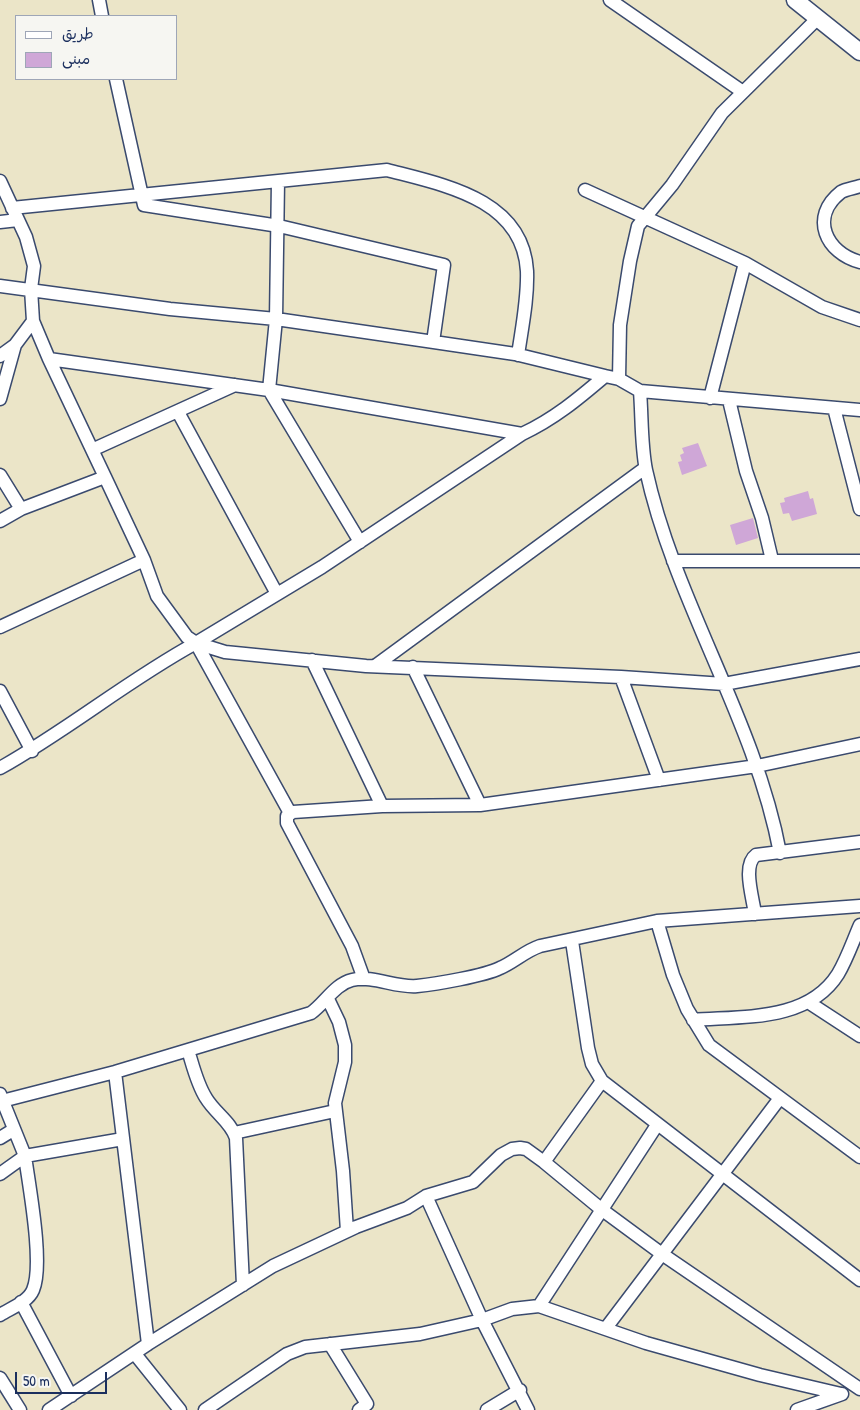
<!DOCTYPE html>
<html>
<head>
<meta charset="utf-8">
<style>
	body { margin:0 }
	#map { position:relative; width:860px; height:1410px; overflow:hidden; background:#ebe5c8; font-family:"Patrick Hand","Playpen Sans Arabic",sans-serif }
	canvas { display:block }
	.legend { position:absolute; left:15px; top:15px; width:162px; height:65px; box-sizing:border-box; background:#f6f6f2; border:1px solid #9ea6b7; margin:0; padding:6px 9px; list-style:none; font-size:15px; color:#1b2f5e }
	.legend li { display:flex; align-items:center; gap:10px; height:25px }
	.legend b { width:25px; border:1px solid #9ea6b7 }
	.scale { position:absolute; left:15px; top:1372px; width:92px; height:22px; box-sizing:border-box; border:2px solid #1b2f5e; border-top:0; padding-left:6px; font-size:15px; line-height:18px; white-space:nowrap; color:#1b2f5e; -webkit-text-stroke:4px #f6f6f2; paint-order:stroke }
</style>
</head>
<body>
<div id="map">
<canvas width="860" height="1410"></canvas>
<ul class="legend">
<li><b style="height:6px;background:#fff"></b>طريق</li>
<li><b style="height:14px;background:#cfa7d7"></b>مبنى</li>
</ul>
<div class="scale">50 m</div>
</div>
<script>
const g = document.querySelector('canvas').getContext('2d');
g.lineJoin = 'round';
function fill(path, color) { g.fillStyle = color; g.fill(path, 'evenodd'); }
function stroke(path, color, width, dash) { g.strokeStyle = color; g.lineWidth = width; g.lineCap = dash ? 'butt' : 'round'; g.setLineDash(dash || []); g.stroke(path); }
fill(new Path2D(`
	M698,443L707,466L682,475L678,462L682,461L680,455L684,453L682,448Z
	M808,491L810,499L813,498L817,514L792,521L789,513L783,514L780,503L785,502L784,498Z
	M753,518L758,538L736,545L730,525Z`), '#cfa7d7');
const minor = new Path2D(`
	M99,0L102,16
	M610,0L743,92
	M116,79L144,205L279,226L444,265L433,342
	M0,181L26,237L34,266L31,289L33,321L49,359L269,390L522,434
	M278,181L276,319L269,390L360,542
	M860,186C855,188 846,189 841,192C809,217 826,253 860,262
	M585,190L745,263L822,307L860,320
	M12,208L387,170C444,185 523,199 527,271C528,299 522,327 518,355
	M0,222L18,220
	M0,286L170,309L276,319L427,341L515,354L605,376
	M0,356L15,345L33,321
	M619,379L620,325L630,261L638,226L672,185L722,113L818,18
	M640,391C642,416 641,445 646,470C675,603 755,719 780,853
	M710,398L745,263
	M0,399L15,345
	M729,400L746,471L762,518L772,560
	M834,408L860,509
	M178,412L277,594
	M94,449L235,385
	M0,475L21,509
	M105,477L144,560L157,596L187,637L196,643L290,813
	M0,521L21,509L105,477L49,359
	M673,561H860
	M0,627L144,560
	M196,643L322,567L522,434C554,419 578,399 605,376L619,379L640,391L860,410
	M312,660L382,806
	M375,666L645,468
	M413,667L480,805L757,766L860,744
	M621,677L659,780
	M0,691L32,751
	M0,768C68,730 128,680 196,643L225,652L366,666L621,677L724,684L860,659
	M755,914C753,898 742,865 756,855L860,842
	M657,921L673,975L687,1009L709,1045L860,1157
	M572,941L588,1048L592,1064L602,1081L860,1280
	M364,979L352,946L287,823V816L293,812L382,806L480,805
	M328,999L339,1022L345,1045V1062L335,1103L343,1171L347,1231
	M808,1002L860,1036
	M693,1020C742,1016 808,1022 838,974C847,959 853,941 860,925
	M188,1050C193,1066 197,1084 206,1098C215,1113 231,1122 236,1138L243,1285
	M115,1072L148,1344
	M0,1094L25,1156L0,1174
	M2,1101L115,1072L311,1013C325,1003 335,984 352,980C374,975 395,988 417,986C436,984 484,976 500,968C514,962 525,951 540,946L657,921L860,906
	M234,1133L335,1111
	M0,1138L13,1130
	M544,1162L602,1081
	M426,1196L482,1320L528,1410
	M21,1302L71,1396
	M539,1306L657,1125
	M0,1315C11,1308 28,1302 33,1290C44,1264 29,1186 25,1156L123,1139
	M606,1328L780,1098
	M330,1344L367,1404L359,1410
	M135,1354L180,1410
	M0,1378L20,1410
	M49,1410L148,1344L273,1266L356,1227L407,1208L426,1196L473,1182L501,1155L512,1149L520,1148L526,1149L544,1162L601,1209L662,1254L860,1389
	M205,1410L287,1354L305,1347L420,1334L482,1320L512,1309L539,1306L646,1343L760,1375L841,1394
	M487,1410L520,1390
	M797,1410L842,1394`);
const tertiary = new Path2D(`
	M795,0L860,52`);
stroke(minor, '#3a4a6e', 15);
stroke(tertiary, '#3a4a6e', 19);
stroke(minor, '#fff', 12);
stroke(tertiary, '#fff', 16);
</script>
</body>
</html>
